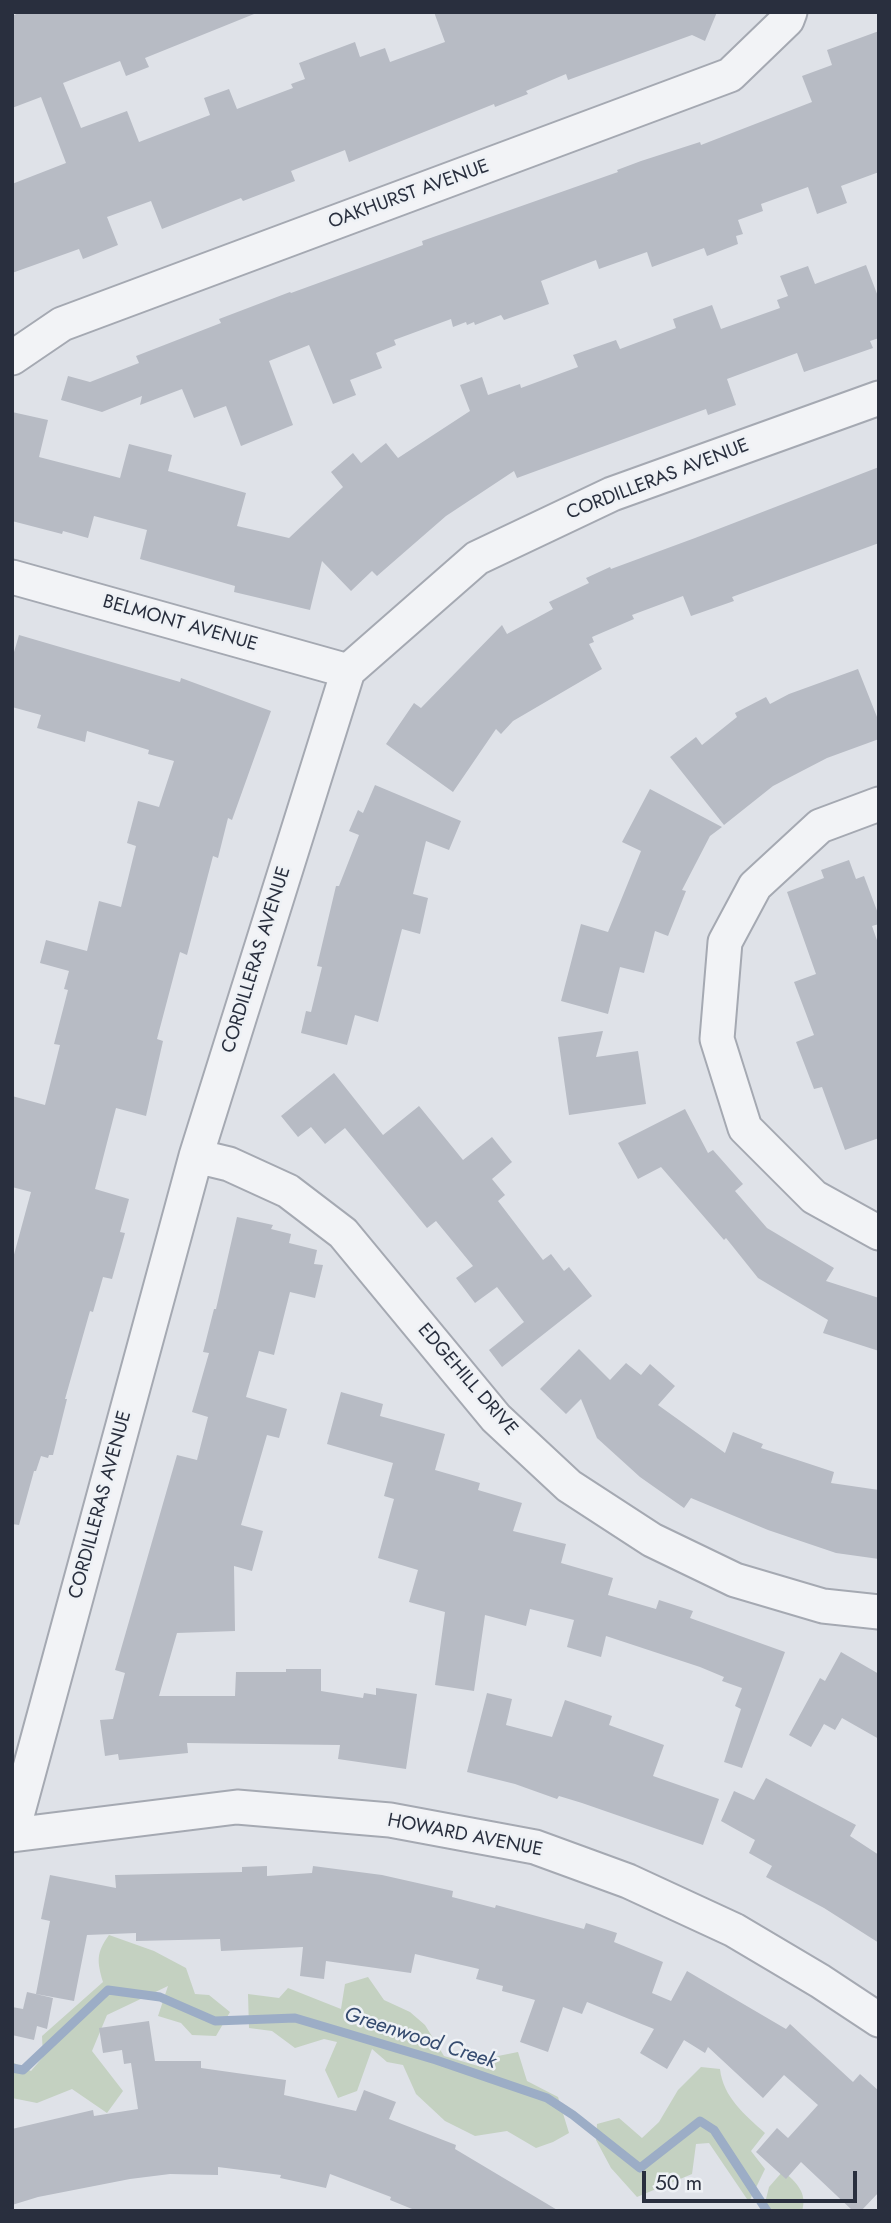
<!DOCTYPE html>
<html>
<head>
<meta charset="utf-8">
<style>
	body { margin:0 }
	#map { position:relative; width:891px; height:2223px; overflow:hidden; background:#dfe2e8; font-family:Jost,sans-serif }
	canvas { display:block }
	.frame { position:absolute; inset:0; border:14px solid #292f3e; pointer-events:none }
	.scale { position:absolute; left:642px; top:2171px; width:215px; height:32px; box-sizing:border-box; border:4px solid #292f3e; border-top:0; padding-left:9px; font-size:21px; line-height:24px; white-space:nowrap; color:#292f3e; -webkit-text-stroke:5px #eef1f5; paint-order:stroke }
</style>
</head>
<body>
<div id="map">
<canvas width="891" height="2223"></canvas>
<div class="frame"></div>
<div class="scale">50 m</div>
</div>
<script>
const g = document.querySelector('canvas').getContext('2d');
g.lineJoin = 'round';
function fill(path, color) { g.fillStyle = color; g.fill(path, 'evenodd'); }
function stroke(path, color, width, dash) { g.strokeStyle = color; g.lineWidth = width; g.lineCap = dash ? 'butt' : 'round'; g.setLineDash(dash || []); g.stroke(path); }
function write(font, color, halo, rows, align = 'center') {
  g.font = font + ' Jost,sans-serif'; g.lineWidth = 5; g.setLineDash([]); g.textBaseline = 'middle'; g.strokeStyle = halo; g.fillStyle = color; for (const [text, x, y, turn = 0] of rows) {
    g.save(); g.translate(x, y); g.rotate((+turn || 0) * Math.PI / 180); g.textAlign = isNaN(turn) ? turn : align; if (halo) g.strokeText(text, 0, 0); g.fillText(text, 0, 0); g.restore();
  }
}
fill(new Path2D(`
	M109,1935L154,1951L186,1968L195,1994L209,1995L230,2012L216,2036L192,2035L181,2023L158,2016L168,1986L107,2015L92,2051L123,2091L107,2113L72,2089L37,2103L12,2098V2062L31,2071L43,2057L42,2036L103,1982C97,1961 96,1953 109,1935Z
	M368,1977L384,2000L410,2012L425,2025L444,2056L485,2068L493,2057L518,2052L527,2081L558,2097L569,2133L553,2142L536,2148L507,2131L475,2136L445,2121L416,2094L403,2065L387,2062L372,2049L357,2091L338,2098L325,2070L337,2042L324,2039L295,2048L272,2031L249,2028L248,1994L279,1998L288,1988L341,2009L345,1984Z
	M701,2067L720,2069C723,2097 745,2115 765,2133L751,2151L765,2169L749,2202L709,2143L696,2144L692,2174L637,2197L611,2168L596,2140L597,2124L619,2118L642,2138L659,2122L678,2090Z
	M783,2171C796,2182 808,2193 802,2211H763L769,2187Z`), '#c4d1c1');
stroke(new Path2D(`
	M12,2068L23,2070L108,1990L160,1997L215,2021L295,2018L436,2060L547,2098L573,2115L640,2168L700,2121L714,2130L767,2211`), '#9cadc6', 9);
fill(new Path2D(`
	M21,12H259L145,58L149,67L126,76L120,61L63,83L81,128L127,111L139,142L210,115L204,98L229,89L237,109L293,88L291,84L305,79L299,63L355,42L360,57L385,48L390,62L445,42L434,12H717L705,41L692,35L568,80L566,74L526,91L528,94L495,107L494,104L349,162L345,150L291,171L295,181L243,201L241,198L162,229L151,201L107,217L118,245L83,259L79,249L12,273V184L66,163L41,97L12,108V16Z
	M879,31V172L841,186L847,203L817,214L808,187L761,204L763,211L738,220L743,234L736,236L738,244L707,256L704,248L652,267L647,252L599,269L596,260L541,281L549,304L504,320L501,315L475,325L474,322L467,325L466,322L453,327L451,319L394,340L396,345L376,353L382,368L350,380L356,395L333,404L309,345L269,361L293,425L241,446L226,406L194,418L182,389L140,405L142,396L102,412L61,400L68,376L90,382L139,363L136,356L221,323L219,319L290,292L291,293L423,245L422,241L618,172L617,170L641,161L700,142L701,145L812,102L802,76L832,65L827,50Z
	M866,265L879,299V338L870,341L873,348L804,372L797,353L727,379L736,405L708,415L706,409L517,478L514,471L446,516L377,576L372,571L351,591L322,561L310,610L234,592L235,586L140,559L147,530L94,516L88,538L63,531L62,534L12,521V412L48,420L39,457L120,478L129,444L172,455L168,471L246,493L237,526L289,538L343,487L331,472L353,453L361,463L386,443L398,458L470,411L460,385L482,377L488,395L520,384L521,388L578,367L573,355L616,340L620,349L676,328L673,319L712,305L721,329L780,308L777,300L788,296L780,276L808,266L815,284Z
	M879,467V543L732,597L734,601L691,616L683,596L632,615L634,619L592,637L594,642L589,644L602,669L513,721L501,734L496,729L453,792L386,744L414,703L421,708L502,625L507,634L553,609L549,602L589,583L586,578L610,567L611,569L695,538Z
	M19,635L180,682L181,678L271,711L232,820L228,818L218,858L213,856L187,955L180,952L157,1039L163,1041L146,1116L116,1108L95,1189L129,1199L120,1232L125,1233L112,1279L103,1277L93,1312L90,1311L65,1399H67L53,1455H49L48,1458L41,1456L36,1471H34L19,1525L12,1524V1262L31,1192L12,1187V1096L45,1105L60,1045L54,1044L68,990L64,989L69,971L40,963L46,940L87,951L99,901L121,907L136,846L127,843L138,801L159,807L174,761L148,754L149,750L87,731L85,742L37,728L41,715L12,707V659Z
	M858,669L879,722V739L827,758L773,786L724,825L670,757L696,737L702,745L737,717L735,713L766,697L770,704L789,694Z
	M375,785L461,821L449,850L426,841L413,894L428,898L420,934L402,929L378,1022L355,1015L347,1045L301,1033L306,1011L311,1012L322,967L317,966L336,886H339L359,835L349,831L358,810L363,813Z
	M650,789L722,827L710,836L682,890L686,891L668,936L655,931L644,973L620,967L608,1014L561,1001L581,924L608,932L641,851L622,842Z
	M849,860L856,879L864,876L879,916V924L872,926L879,946V1138L845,1150L822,1087L814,1089L796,1042L814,1035L794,982L816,974L787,892L824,878L821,870Z
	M603,1031L596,1057L638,1051L646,1104L569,1115L558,1037Z
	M334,1073L383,1135L419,1106L463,1160L492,1137L512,1162L492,1179L505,1195L498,1201L543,1260L551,1254L564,1271L569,1267L592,1296L502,1367L489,1350L524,1322L497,1287L475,1303L456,1278L473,1266L436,1221L427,1228L345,1128L325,1144L311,1127L298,1137L281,1116Z
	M685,1109L708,1153L713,1150L743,1184L735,1191L767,1228L834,1268L826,1281L879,1298V1351L823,1333L828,1320L758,1278L726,1238L724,1240L661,1167L638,1179L618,1143Z
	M237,1217L273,1225L271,1229L291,1234L289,1243L317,1250L314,1264L323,1265L315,1298L290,1292L274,1355L259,1351L246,1397L287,1409L279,1438L267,1435L241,1525L263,1531L252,1571L234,1566L235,1631L177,1633L159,1696H235L236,1672H286V1669H321V1691L363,1698L364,1693L376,1695V1688L417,1694L406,1769L338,1759L340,1745L187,1743L188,1753L119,1760L118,1754L105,1756L100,1720L113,1719L125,1673L115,1670L177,1455L197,1460L208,1417L192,1412L209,1353L203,1352L214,1309H216Z
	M579,1349L610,1380L626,1363L641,1375L650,1364L675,1386L658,1405L725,1453L733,1432L763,1444L761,1448L834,1472L831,1483L879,1490V1559L836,1553L768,1530L691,1498L684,1508L640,1477L597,1438L581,1399L566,1414L540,1389Z
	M341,1392L383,1404L380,1416L445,1434L435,1470L480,1483L478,1490L522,1503L513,1531L566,1544L561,1563L613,1578L608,1595L656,1609L659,1600L693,1611L690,1618L785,1652L742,1768L724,1762L741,1709L735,1706L742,1688L722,1681L724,1677L700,1667L606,1636L601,1657L567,1647L574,1620L530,1609L526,1626L485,1615L474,1691L435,1685L445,1612L409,1602L418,1570L378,1558L394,1499L384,1496L393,1463L327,1444Z
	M841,1652L879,1674V1739L842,1718L835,1730L824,1724L811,1747L789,1735L820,1678L825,1681Z
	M487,1693L512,1699L506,1725L552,1737L565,1700L612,1716L609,1725L664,1745L653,1776L719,1799L703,1845L582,1803L559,1796L557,1799L515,1784L467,1772Z
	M766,1778L856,1825L850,1836L879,1855V1943L824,1908L766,1877L772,1866L749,1853L755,1840L721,1821L734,1791L754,1800Z
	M267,1866V1876L312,1873L313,1866L382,1875L453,1891L452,1897L495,1908L496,1905L584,1929L586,1923L617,1933L614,1942L663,1962L652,1993L671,2001L687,1971L786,2029L790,2024L853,2082L860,2074L879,2091V2192L861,2211H853L801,2162L786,2179L756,2152L777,2128L788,2138L818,2105L784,2075L763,2098L708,2047L705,2053L684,2040L667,2069L640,2053L654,2029L587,2002L582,2014L563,2007L548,2052L520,2042L535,2000L502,1991L503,1986L476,1979L479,1969L415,1954L411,1973L326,1961L324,1979L300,1976L303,1947L221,1951L220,1939L136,1941V1933L87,1935L74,2001L36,1994L50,1921L41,1919L50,1875L116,1888L115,1875L242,1872V1867Z
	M27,1992L53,1998L47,2029L37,2026L34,2040L12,2035V2007L23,2009Z
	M149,2021L155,2061H201V2068L286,2080L284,2095L356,2111L364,2090L396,2102L389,2119L456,2145L455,2149L559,2211H417L390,2200L391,2197L330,2174L326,2188L280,2178L281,2175L218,2167V2175L170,2174L130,2179L38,2197L12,2205V2129L93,2110L94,2116L138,2109L131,2063L124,2064L122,2050L103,2053L99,2028Z`), '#b7bbc4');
const minor = new Path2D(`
	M12,358L62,324L730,75L787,20L790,12
	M12,577L348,671
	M879,804L820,826L755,886L725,942L717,1039L745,1128L814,1197L879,1233
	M196,1156L229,1164L288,1191L343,1233L496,1418L569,1486L652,1540L735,1580L823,1606L879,1612
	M12,1834L196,1156L348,671L477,558L612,494L879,398
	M12,1835L237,1807L390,1820L535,1847L628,1881L734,1930L820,1981L879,2020`);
stroke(minor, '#a5a9b2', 37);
stroke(minor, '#f2f3f6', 33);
write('19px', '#292f3e', '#eef1f5', [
	["OAKHURST AVENUE",409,195,-20],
	["CORDILLERAS AVENUE",658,480,-21],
	["BELMONT AVENUE",180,624,16],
	["CORDILLERAS AVENUE",257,960,-73],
	["EDGEHILL DRIVE",467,1380,49],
	["CORDILLERAS AVENUE",101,1505,-75],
	["HOWARD AVENUE",465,1836,11]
]);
write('italic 21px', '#354b6f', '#eef1f5', [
	["Greenwood Creek",420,2039,18]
]);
</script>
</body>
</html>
